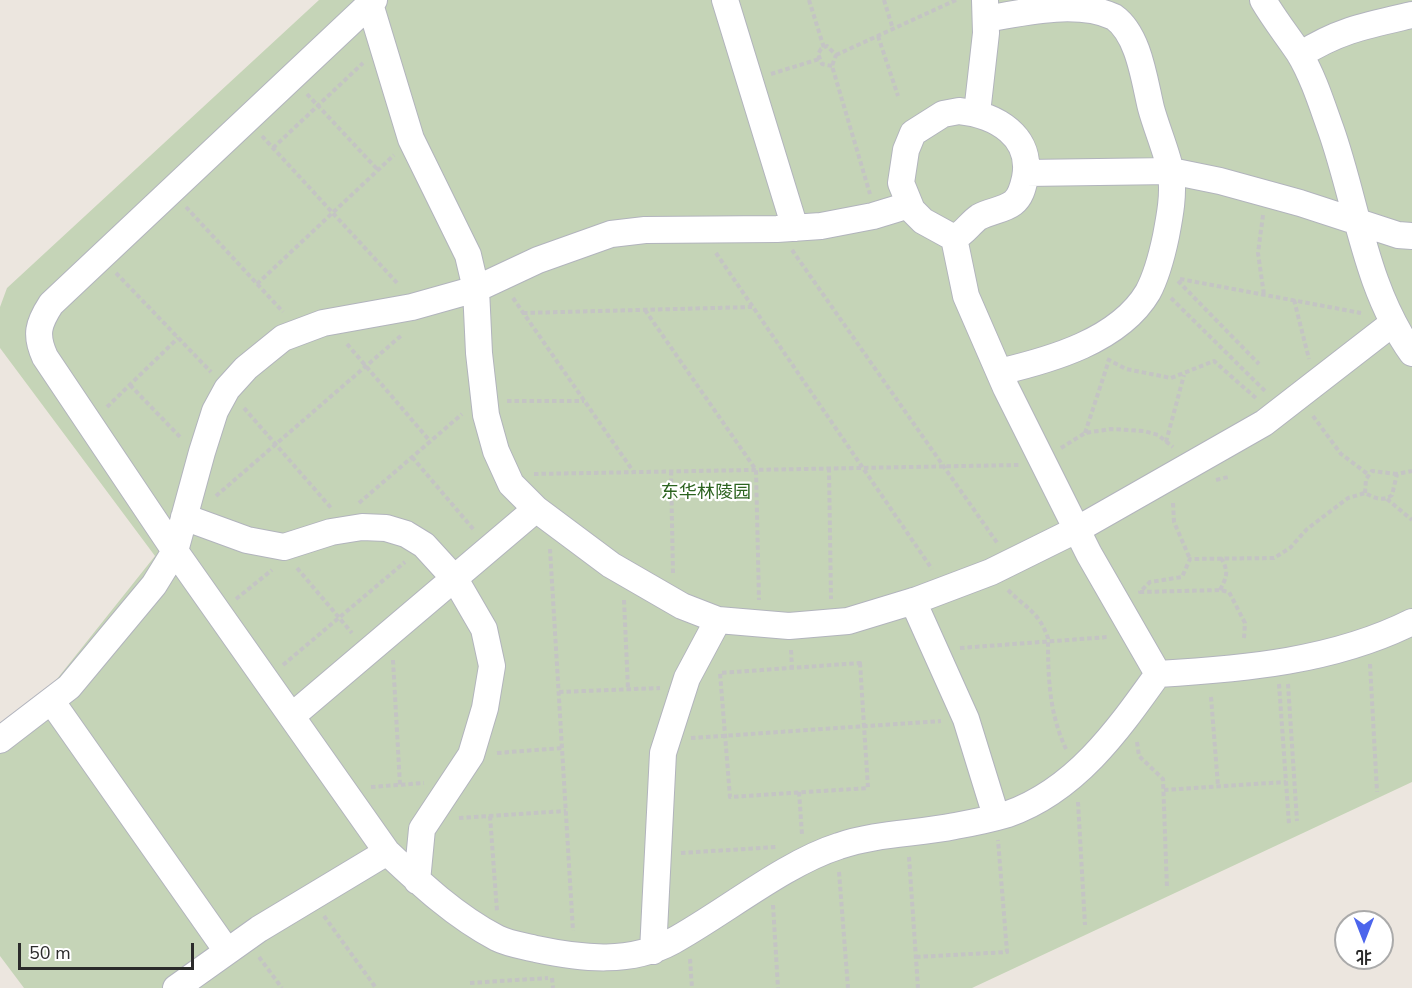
<!DOCTYPE html>
<html>
<head>
<meta charset="utf-8">
<style>
	body { margin:0 }
	#map { position:relative; width:1412px; height:988px; overflow:hidden; background:#ece6df; font-family:"Nunito Sans","Noto Sans SC",sans-serif }
	canvas { display:block }
	.north { position:absolute; left:1334px; top:910px; width:60px; height:60px; box-sizing:border-box; background:#fff; border:2px solid #aaa; border-radius:50%; rotate:180deg; font-size:16px; font-weight:700; line-height:24px; text-align:center; color:#2b2b2b }
	.north::after { content:''; display:block; margin:auto; width:21px; height:27px; background:#4c65ec; clip-path:polygon(50% 0,100% 100%,50% 72%,0 100%) }
	.scale { position:absolute; left:18px; top:943px; width:176px; height:27px; box-sizing:border-box; border:3px solid #2b2b2b; border-top:0; padding-left:8px; font-size:18px; line-height:21px; white-space:nowrap; color:#2b2b2b; -webkit-text-stroke:4px #fff; paint-order:stroke }
</style>
</head>
<body>
<div id="map">
<canvas width="1412" height="988"></canvas>
<div class="north">北</div>
<div class="scale">50 m</div>
</div>
<script>
const g = document.querySelector('canvas').getContext('2d');
g.lineJoin = 'round';
function fill(path, color) { g.fillStyle = color; g.fill(path, 'evenodd'); }
function stroke(path, color, width, dash) { g.strokeStyle = color; g.lineWidth = width; g.lineCap = dash ? 'butt' : 'round'; g.setLineDash(dash || []); g.stroke(path); }
function write(font, color, halo, rows, align = 'center') {
  g.font = font + ' "Nunito Sans","Noto Sans SC",sans-serif'; g.lineWidth = 4.5; g.setLineDash([]); g.textBaseline = 'middle'; g.strokeStyle = halo; g.fillStyle = color; for (const [text, x, y, turn = 0] of rows) {
    g.save(); g.translate(x, y); g.rotate((+turn || 0) * Math.PI / 180); g.textAlign = isNaN(turn) ? turn : align; if (halo) g.strokeText(text, 0, 0); g.fillText(text, 0, 0); g.restore();
  }
}
fill(new Path2D(`
	M319,0H1412V782L972,988H24L0,956V728L41,699L155,556L0,348V307L7,288Z`), '#c5d4b7');
const minor = new Path2D(`
	M374,0L51,304C38,324 35,335 45,357L175,551L387,852
	M725,0L795,228
	M1263,0C1274,19 1287,35 1299,53C1313,76 1322,105 1331,130C1357,204 1365,287 1412,353
	M370,4L411,139L468,255L476,289L479,353L486,415L496,451L511,484L536,509L611,565L682,606L718,620L789,626L848,621L917,600L991,572L1078,529L1264,423L1393,323
	M986,19C1024,12 1078,0 1114,17C1139,35 1144,79 1151,108C1156,127 1168,155 1171,173C1174,194 1170,215 1166,236C1162,255 1157,275 1148,292C1119,341 1050,360 999,372
	M1300,55C1339,30 1368,25 1412,15
	M959,111C996,115 1033,136 1025,178C1023,187 1021,197 1013,203C1004,210 990,211 979,217C970,223 964,234 954,238L923,221L912,210L901,183L906,150L913,133L943,114Z
	M977,113L986,33L985,0
	M1026,173L1171,171L1220,181L1300,203L1398,235L1412,236
	M954,238L966,296L1006,388L1089,554L1158,674
	M184,517L247,540L284,547L331,532L362,527L386,528L406,534L424,545L455,579L484,629L492,666L485,708L471,755L422,829L417,881
	M913,601L966,719L996,816
	M1158,674C1244,669 1334,661 1412,622
	M52,702L227,951
	M292,716L536,509
	M0,740L69,687L154,585L175,551L202,452L215,411L227,389L246,368L283,338L323,323L412,307L476,289L538,260L611,234L645,230L777,229L821,226L873,216L909,205
	M653,951L663,753L687,678L718,620
	M176,988L259,929L387,852C421,884 455,916 497,938C509,944 524,946 536,949C583,959 631,964 673,941C724,913 785,863 839,846C877,833 916,834 955,826C972,823 991,819 1008,814C1076,790 1118,730 1158,674`);
stroke(minor, '#b2b4bd', 28);
stroke(new Path2D(`
	M809,0L824,48
	M884,0L893,29
	M878,36L898,96
	M836,55L956,0
	M832,66L822,64L818,54L821,49L827,46L836,55L832,66L870,194
	M771,74L819,59
	M307,94L378,170
	M262,136L399,285
	M273,148L363,63
	M186,207L283,312
	M1263,215L1258,253L1264,295
	M792,250L998,544
	M716,253L932,569
	M116,273L211,372
	M1180,279L1361,313
	M1178,281L1259,364
	M257,284L394,155
	M513,298L633,471
	M1171,298L1266,392
	M1294,300L1309,359
	M645,310L756,470L759,600
	M523,313L752,307
	M347,344L430,441
	M1107,359L1126,369L1171,378L1214,361L1258,400
	M130,385L181,438
	M507,401H584
	M107,407L178,338
	M244,408L332,509
	M1313,416L1341,454L1369,475
	M1085,433L1109,360
	M1166,442L1184,375
	M1061,448L1085,433L1111,429L1144,431L1158,435L1173,447
	M412,457L474,530
	M829,468L831,599
	M671,471L673,574
	M534,474L1019,465
	M1216,480L1228,477
	M1365,493L1366,479L1372,471L1397,474
	M216,496L403,334
	M1387,499L1412,520
	M359,503L462,414
	M1173,503L1174,522L1190,559
	M550,549L573,931
	M297,568L352,633
	M1008,590C1026,608 1039,612 1048,638C1048,677 1049,713 1066,749
	M1220,590C1227,577 1229,571 1221,558
	M236,599L272,570
	M624,600L628,689
	M1244,638L1245,623L1229,592L1220,590L1140,592L1150,582L1182,577L1190,559L1274,558L1290,548L1307,529L1348,498L1365,493C1374,498 1383,502 1392,495L1397,474L1412,471
	M960,648L1108,637
	M791,650L792,668
	M393,660L400,785
	M860,663L868,788L730,797L720,673Z
	M1370,664L1377,792
	M283,665L405,562
	M1279,684L1289,824
	M1288,684L1297,821
	M559,692L660,688
	M1211,697L1218,786
	M691,738L941,721
	M1137,742L1139,756L1163,779L1167,889
	M497,753L562,748
	M371,787L424,783
	M1164,790L1286,782
	M799,792L802,834
	M1078,802L1085,925
	M490,816L497,911
	M459,818L566,811
	M681,853L776,847
	M909,857L918,988
	M839,872L848,988
	M773,905L778,988
	M324,916L376,988
	M259,957L282,988
	M916,957L1007,952L998,840
	M690,959L692,988
	M552,978L553,988
	M470,983L548,978`), '#c4c4c4', 4, [4.5, 3]);
stroke(minor, '#fff', 26);
write('18px', '#2c6320', '#fff', [
	["东华林陵园",706,494]
]);
</script>
</body>
</html>
